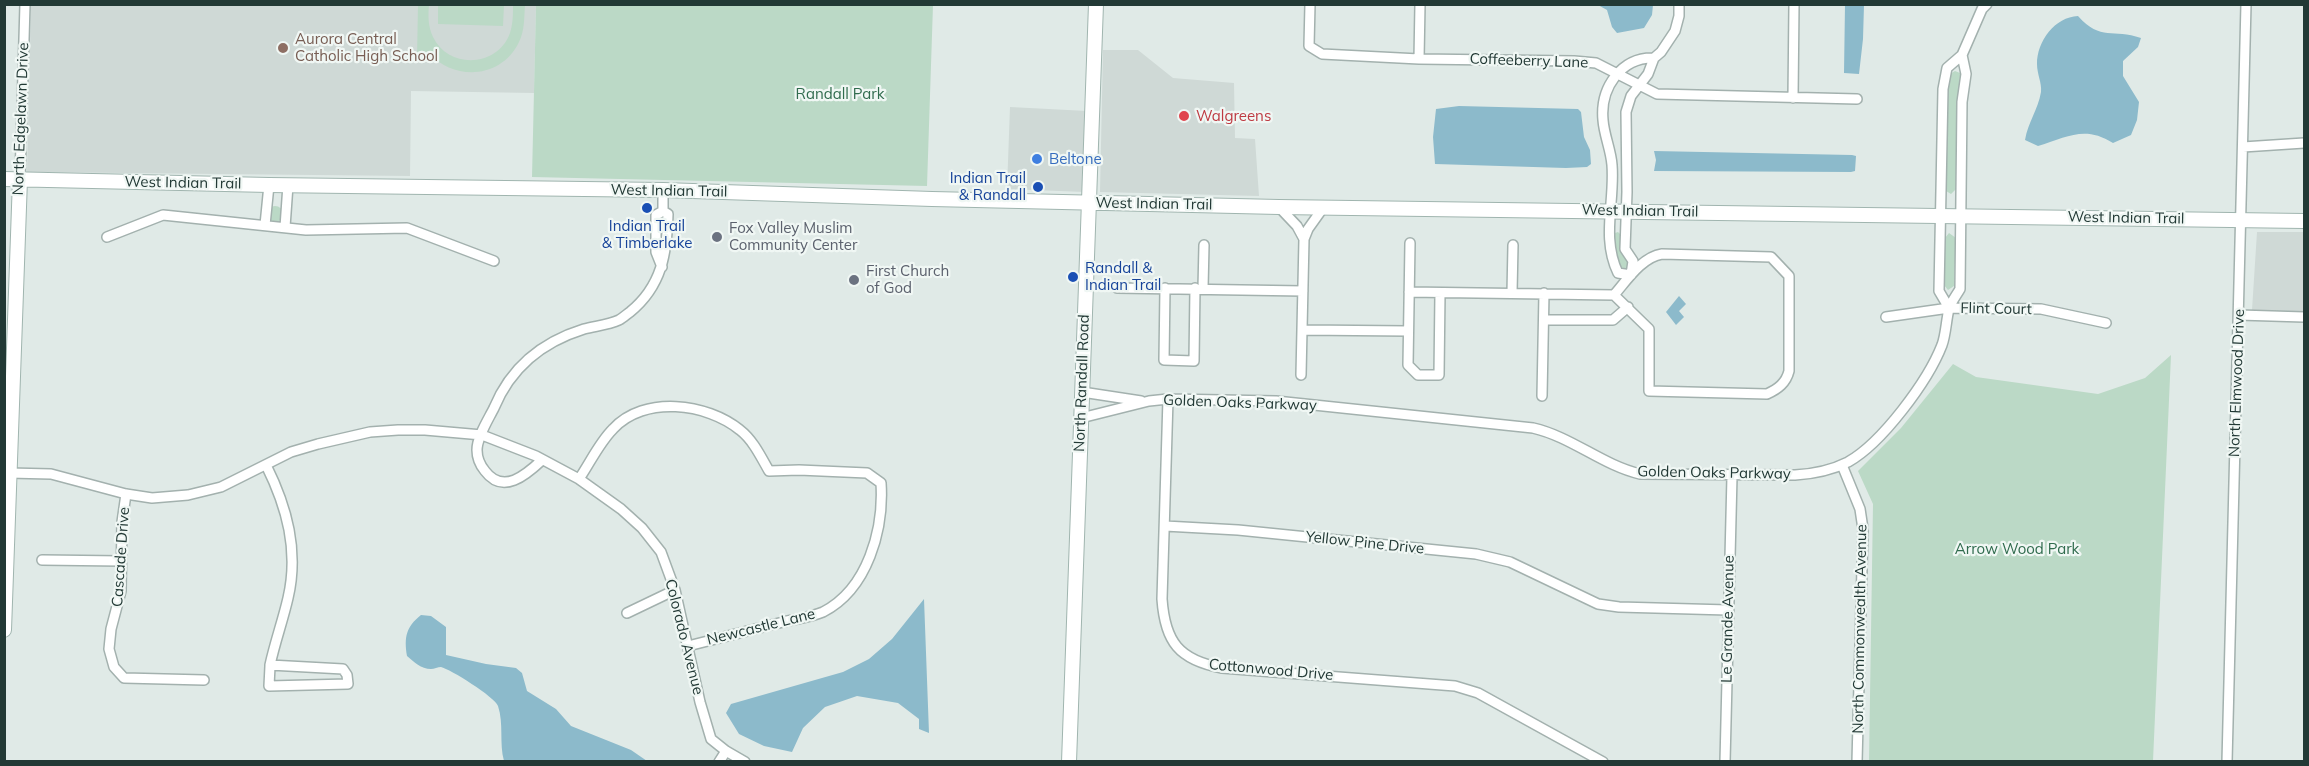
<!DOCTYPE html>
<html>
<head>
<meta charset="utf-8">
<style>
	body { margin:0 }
	#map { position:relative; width:2309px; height:766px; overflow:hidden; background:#e0eae7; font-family:Mulish,sans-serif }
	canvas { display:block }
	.frame { position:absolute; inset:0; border:6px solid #223935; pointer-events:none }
</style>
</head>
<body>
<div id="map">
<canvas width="2309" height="766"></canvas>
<div class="frame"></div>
</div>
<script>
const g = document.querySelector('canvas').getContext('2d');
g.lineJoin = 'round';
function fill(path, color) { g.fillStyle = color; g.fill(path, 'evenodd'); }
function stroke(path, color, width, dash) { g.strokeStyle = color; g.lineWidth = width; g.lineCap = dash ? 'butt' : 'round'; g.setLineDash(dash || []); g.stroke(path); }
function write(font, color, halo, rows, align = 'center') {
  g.font = font + ' Mulish,sans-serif'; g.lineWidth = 4.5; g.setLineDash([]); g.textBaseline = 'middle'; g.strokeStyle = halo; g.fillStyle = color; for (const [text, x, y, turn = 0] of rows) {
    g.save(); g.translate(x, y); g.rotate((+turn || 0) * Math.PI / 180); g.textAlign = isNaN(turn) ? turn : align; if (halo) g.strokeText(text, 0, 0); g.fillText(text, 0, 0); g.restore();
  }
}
fill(new Path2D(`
	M31,5H536L534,93L411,91L410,176L27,172Z
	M1103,50H1138L1173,78L1234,83L1235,138L1255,139L1259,196L1100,192Z
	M1010,107L1087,111L1085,192L1007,189Z
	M2257,232H2304V312L2252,310Z`), '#cfd9d6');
fill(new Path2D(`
	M418,5H429C428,16 428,26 433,37C449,70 498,67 510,33C513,24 513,14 513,5H525C524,17 525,30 519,42C502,78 455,82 429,53L428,58H417Z
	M438,5H504L503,26L438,24Z
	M536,5H933L927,186L532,177Z
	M1955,71L1960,73V76L1956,189L1951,194L1946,191C1944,154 1944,110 1950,74Z
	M267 214a8 8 0 1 1 16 0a8 8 0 1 1-16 0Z
	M1618,232L1620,234L1621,252L1629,264L1628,270H1623C1614,259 1615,247 1615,233Z
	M1949,233L1956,238L1954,286L1948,290L1944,285L1945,238Z
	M2171,355L2153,761H1869L1873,504L1858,471L1901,428L1953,364L1976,377L2098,394L2145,378Z`), '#bbd9c6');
fill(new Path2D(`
	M1598,5H1653L1652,15L1644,28L1617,33L1612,27L1607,10Z
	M1845,5H1864L1863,39L1859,74L1844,73Z
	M2078,16C2101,42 2113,28 2141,38L2138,47L2123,61V76L2139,102L2137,120L2131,135L2113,143C2085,125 2067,137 2038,146L2025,140C2028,122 2038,110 2041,92C2042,83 2037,74 2037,64C2037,41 2055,17 2078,16Z
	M1459,106L1578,109L1581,112L1584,137L1590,150L1591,164L1587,167L1566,168L1435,164L1433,137L1436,109Z
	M1654,151L1852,155L1856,156L1855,171L1851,172L1654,171L1656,160Z
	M1679,296L1686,304L1679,311L1684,317L1676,325L1666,312Z
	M924,599L929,733L919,729V719L898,703L857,696L825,707L803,728L792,752L764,746L739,734L726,713L731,704L843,672L869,659L892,639Z
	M421,615L431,616L446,627V655L486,664L516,668L522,673L527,691L556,709L571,726L631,750L647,761H504C499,743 504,724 498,706C495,697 450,669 441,667C438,667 434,669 431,669C421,669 414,662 407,656C404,637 406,627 421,615Z`), '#8cbacb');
const street = new Path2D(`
	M1310,4L1309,46L1322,54L1419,59L1574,61L1596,63L1657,94L1857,99
	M1419,59L1420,4
	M1793,98L1794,4
	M2243,147L2304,143
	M20,179L25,4
	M1279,207L1297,226L1304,239
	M265,225L269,185
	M285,227L288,185
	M107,237L163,215L306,230L407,228L494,261
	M1410,243L1408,365L1418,375H1439L1440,293
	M1662,254L1771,257L1789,276V371C1786,383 1778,389 1767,394L1649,391V329L1614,295C1627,280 1642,257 1662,254Z
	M662,267L656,252V215L663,211
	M1631,275L1633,261L1625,249L1627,192L1626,112L1631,96L1648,74L1654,58L1661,52L1675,31L1679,16V4
	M1631,275L1618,273C1601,238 1615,202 1612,165C1611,150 1604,135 1603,120C1600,88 1621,57 1654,58
	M1117,288L1303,291
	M1165,288L1164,360L1194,361L1195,288
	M1203,288L1204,245
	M1409,292L1614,295
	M1512,293L1513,245
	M1949,308L1939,291L1943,89L1947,68L1962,55L1982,9L1987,4
	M2239,315L2304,317
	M1886,317L1949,308L2041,309L2106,323
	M1544,320H1613L1628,307
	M1303,330L1408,331
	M1301,375L1304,239L1308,229L1323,208
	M1082,392L1141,401
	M1542,396L1544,293
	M1168,399L1162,599C1165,642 1179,660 1222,668L1455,686L1478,693L1603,762
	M1081,418L1149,401L1168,399L1276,401L1533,428C1572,437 1602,465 1640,474L1795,475C1813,474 1832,470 1848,462C1882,443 1928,381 1942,345C1946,334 1946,321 1949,309C1951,302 1956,296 1960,289L1962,102L1966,74L1962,55
	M542,460C526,475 503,495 485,471C480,465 477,458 477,450C477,437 488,420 494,408C511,367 542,342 584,329C595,326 608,325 619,320C623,318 627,314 630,312C662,286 667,253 668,214L663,211V190
	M266,465C287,507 299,551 288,598C283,620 275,642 270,665V666L269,686L348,684L347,675L343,669L270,665
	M1842,465L1860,509L1863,529L1857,762
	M9,473L51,474L126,494L152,498L188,495L221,487L291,452L318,444L370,432L398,430H425L482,435L536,456L579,479L621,509L642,528L661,552L675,590L700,702L711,739L726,751L745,762
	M579,479C590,463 599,443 613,429C644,395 707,403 740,430C753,440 761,457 769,471L799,470L867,473L881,483C884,529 868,589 823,612C812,617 795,619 783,622C751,630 720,638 688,646
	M126,494L122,522L121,591L111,629L109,649L114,667L124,678L204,680
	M1165,526L1238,530L1476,554L1510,562L1598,604L1619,607L1728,610
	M42,560L121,561
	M627,613L675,590
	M719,762L726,751
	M1725,762L1732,476
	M2227,762L2246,4`);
const secondary = new Path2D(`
	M4,179L269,185L663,190L932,199L1279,207L2304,221
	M4,630L20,179
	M1069,762L1096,4`);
stroke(street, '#a3b1ae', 12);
stroke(secondary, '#a0b5af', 16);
stroke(street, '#fff', 9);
stroke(secondary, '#fff', 14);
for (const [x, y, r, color] of [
	[283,48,6,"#8d6e63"],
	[1184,116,6,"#e0444e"],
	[1037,159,6,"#3f7fe0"],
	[1038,187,6,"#1a4fb4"],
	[647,208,6,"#1a4fb4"],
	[717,237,6,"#6b7280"],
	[1073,277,6,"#1a4fb4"],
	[854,280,6,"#6b7280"]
]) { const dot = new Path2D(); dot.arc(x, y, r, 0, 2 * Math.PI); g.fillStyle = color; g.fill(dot); stroke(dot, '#f0f7f4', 2); }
write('15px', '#785e54', '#f0f7f4', [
	["Aurora Central",295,39],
	["Catholic High School",295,56]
], 'left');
write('15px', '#223935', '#f0f7f4', [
	["Coffeeberry Lane",1529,61,2],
	["North Edgelawn Drive",21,119,-88],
	["West Indian Trail",183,183,1],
	["West Indian Trail",669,191,1],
	["West Indian Trail",1154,204,1],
	["West Indian Trail",1640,211,1],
	["West Indian Trail",2126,218,1],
	["Flint Court",1996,309,1],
	["North Randall Road",1082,383,-88],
	["North Elmwood Drive",2237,383,-88],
	["Golden Oaks Parkway",1240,403,2],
	["Golden Oaks Parkway",1714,473,1],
	["Yellow Pine Drive",1365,543,6],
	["Cascade Drive",121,557,-86],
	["Le Grande Avenue",1728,619,-89],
	["Newcastle Lane",761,627,-14],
	["North Commonwealth Avenue",1860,629,-89],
	["Colorado Avenue",684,637,76],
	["Cottonwood Drive",1271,670,5]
]);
write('15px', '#306c4e', '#f0f7f4', [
	["Randall Park",840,94],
	["Arrow Wood Park",2017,549]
]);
write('15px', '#be3a42', '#f0f7f4', [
	["Walgreens",1196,116]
], 'left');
write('15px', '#366cbe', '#f0f7f4', [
	["Beltone",1049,159]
], 'left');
write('15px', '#164399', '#f0f7f4', [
	["Indian Trail",1026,178],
	["& Randall",1026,195],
	["Indian Trail",647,226,"center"],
	["& Timberlake",647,243,"center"],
	["Randall &",1085,268,"left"],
	["Indian Trail",1085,285,"left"]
], 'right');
write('15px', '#5b616d', '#f0f7f4', [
	["Fox Valley Muslim",729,228],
	["Community Center",729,245],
	["First Church",866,271],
	["of God",866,288]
], 'left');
</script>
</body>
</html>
